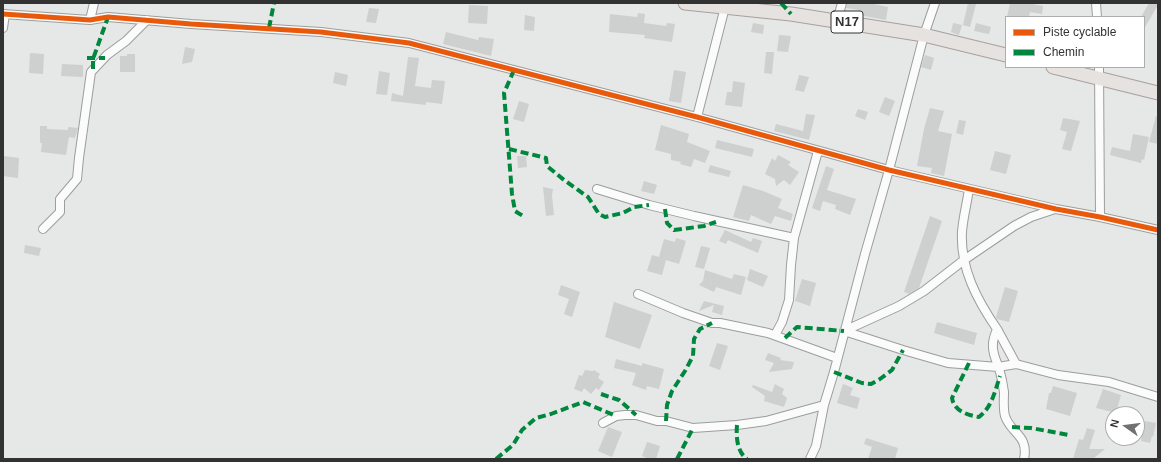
<!DOCTYPE html>
<html>
<head>
<meta charset="utf-8">
<style>
	body { margin:0 }
	#map { position:relative; width:1161px; height:462px; overflow:hidden; background:#e6e7e7; font-family:Arial,sans-serif }
	canvas { display:block }
	.frame { position:absolute; inset:0; border:4px solid #323232; pointer-events:none }
	.legend { position:absolute; left:1005px; top:16px; width:140px; height:52px; box-sizing:border-box; background:#fff; border:1px solid #adadad; margin:0; padding:5px 7px; list-style:none; font-size:12px; color:#323232 }
	.legend li { display:flex; align-items:center; gap:8px; height:20px }
	.legend b { width:20px; border:1px solid #adadad }
	.north { position:absolute; left:1105px; top:406px; width:40px; height:40px; box-sizing:border-box; background:#fff; border:1px solid #adadad; border-radius:50%; rotate:284deg; font-size:11px; font-weight:700; line-height:16px; text-align:center; color:#323232 }
	.north::after { content:''; display:block; margin:auto; width:14px; height:18px; background:#717171; clip-path:polygon(50% 0,100% 100%,50% 72%,0 100%) }
</style>
</head>
<body>
<div id="map">
<canvas width="1161" height="462"></canvas>
<div class="frame"></div>
<ul class="legend">
<li><b style="height:5px;background:#e8590c"></b>Piste cyclable</li>
<li><b style="height:5px;background:#00873e"></b>Chemin</li>
</ul>
<div class="north">N</div>
</div>
<script>
const g = document.querySelector('canvas').getContext('2d');
g.lineJoin = 'round';
function fill(path, color) { g.fillStyle = color; g.fill(path, 'evenodd'); }
function stroke(path, color, width, dash) { g.strokeStyle = color; g.lineWidth = width; g.lineCap = dash ? 'butt' : 'round'; g.setLineDash(dash || []); g.stroke(path); }
function write(font, color, halo, rows, align = 'center') {
  g.font = font + ' Arial,sans-serif'; g.lineWidth = 3; g.setLineDash([]); g.textBaseline = 'middle'; g.strokeStyle = halo; g.fillStyle = color; for (const [text, x, y, turn = 0] of rows) {
    g.save(); g.translate(x, y); g.rotate((+turn || 0) * Math.PI / 180); g.textAlign = isNaN(turn) ? turn : align; if (halo) g.strokeText(text, 0, 0); g.fillText(text, 0, 0); g.restore();
  }
}
fill(new Path2D(`
	M847,3H869L888,7L886,20L859,15V10L846,8Z
	M968,3L976,4L970,27L963,25Z
	M1010,3H1027L1043,6L1042,14L1030,12L1029,17H1007Z
	M1149,3H1158V5L1144,29V17H1141Z
	M469,5L488,6L487,24L468,23Z
	M369,8L379,9L376,23L366,22Z
	M638,13L645,14L644,23L666,26L667,23L675,24L672,42L644,38L645,35L609,32L610,14L637,17Z
	M525,15L535,17L534,31L524,30Z
	M753,23L764,25L763,34L751,32Z
	M953,23L962,25L959,35L951,32Z
	M976,23L991,27L989,34L974,31Z
	M446,32L478,40L479,37L494,39L491,56L443,44Z
	M779,35L791,36L788,52L777,51Z
	M185,47L195,49L192,62L182,64Z
	M766,52H774L772,74L764,73Z
	M30,53L44,54L43,74L29,73Z
	M127,54H135V72H120V56H127Z
	M925,55L934,58L931,70L921,67Z
	M408,57L419,58L415,86L431,88L432,80L445,81L442,104L426,102V105L391,101L392,93L403,96Z
	M62,64L83,65V77L61,76Z
	M674,70L686,72L681,103L669,101Z
	M379,71L390,73L387,95L376,94Z
	M335,72L348,75L346,86L333,83Z
	M799,75L809,77L804,92L795,90Z
	M733,81L745,83L742,107L725,105L727,92H732Z
	M885,97L895,101L889,116L879,112Z
	M519,101L529,104L524,122L513,119Z
	M930,108L944,111L938,131L952,134L944,176L931,173L932,168L917,166L924,129Z
	M858,109L868,112L865,120L855,116Z
	M806,114L815,115L809,140L774,131L776,124L803,131Z
	M1156,116H1158V144L1149,142Z
	M1063,118L1080,121L1071,151L1062,149L1067,132L1060,130Z
	M959,120L966,121L963,135L956,133Z
	M661,125L689,134L687,142L710,151L705,163L694,159L691,167L680,164L681,162L671,160V154L655,150Z
	M40,126H47V129L68,130V127L78,128L75,138L69,137L66,155L41,152L42,143H40Z
	M1133,134L1149,137L1144,160L1142,159L1141,163L1110,155L1112,147L1130,151Z
	M717,140L754,149L752,157L715,148Z
	M995,151L1011,155L1006,174L990,170Z
	M778,155L791,162L788,165L799,172L790,185L784,180L776,186L775,179L765,174L772,158L775,161Z
	M4,156L19,158L18,178L3,176Z
	M517,156H526L527,167L518,168Z
	M710,165L731,171L729,177L708,172Z
	M826,166L834,169L827,190L856,199L850,215L835,209L836,205L823,201L820,211L812,208Z
	M644,181L657,185L654,194L641,191Z
	M743,185L763,191L782,199L778,208L793,214L791,221L775,216L771,224L751,215L749,221L733,217Z
	M543,187L553,189L552,195L554,215L546,216Z
	M930,216L942,221L919,288L909,294L904,292Z
	M725,230L751,242L753,238L762,241L758,253L728,240L726,244L719,241Z
	M676,238L686,241L679,264L666,260L662,275L647,271L652,255L659,257L664,239L675,242Z
	M25,245L41,248L39,256L24,253Z
	M701,246L710,248L704,269L695,267Z
	M750,269L768,276L763,287L747,280Z
	M705,270L732,279L734,274L746,277L741,295L716,287L714,292L699,285L703,281Z
	M802,279L816,283L810,306L795,301Z
	M561,285L580,292L572,317L564,314L569,299L558,295Z
	M1005,287L1018,291L1009,322L997,319L996,317Z
	M704,301L724,306L722,315L712,312L714,305L699,311Z
	M614,302L652,315L640,349L605,337Z
	M937,322L977,333L974,345L934,333Z
	M717,343L728,346L720,370L709,366Z
	M768,353L781,358L780,360L794,362L792,369L769,372L774,363L765,360Z
	M616,359L642,366V363L664,369L659,389L647,386L646,390L632,385L636,373L614,368Z
	M585,370L593,371L594,370L600,374L598,378L604,382L599,390L596,388L591,394L584,388L582,392L574,389L579,375L582,376Z
	M775,384L784,389L782,394L787,398L784,407L764,401L765,396L752,387L753,385L772,392Z
	M843,384L853,388L850,395L860,398L857,409L837,403Z
	M1053,386L1077,393L1070,416L1046,409L1049,393H1051Z
	M1103,389L1121,395L1116,413L1096,408Z
	M1145,421L1156,423L1153,437L1152,436L1150,443L1141,441Z
	M608,427L622,432L612,457L598,451Z
	M1087,428L1095,430L1089,449H1105L1093,459H1073L1079,439L1083,440Z
	M866,438L898,448L895,459H868L872,447L864,444Z
	M647,442L660,446L656,459H649L642,456Z`), '#cecfcf');
const minor = new Path2D(`
	M1096,3L1097,17
	M3,14L90,20L108,17L191,24L321,32L409,43L697,117L889,170L1056,209L1100,217L1158,230
	M90,20L94,3
	M837,21L842,3
	M3,28L5,14
	M1099,67L1100,217
	M697,117L725,7
	M597,189L649,205L694,216L794,238L818,151
	M969,189C967,203 963,218 962,232C960,268 977,300 997,329C995,334 993,339 993,344C992,353 996,360 999,368C1001,375 1003,384 1004,392C1004,400 1003,408 1005,416C1011,434 1029,435 1024,459
	M43,229L60,212V199L77,179L79,158L91,72L107,55L126,41L147,20
	M638,294L683,313L712,323H720L768,333L837,358
	M997,329L1016,364L1058,375L1109,382L1158,397
	M844,331L899,306L924,291L964,260L1014,226L1031,217L1055,209
	M844,331L903,350L948,363L998,367L1016,364
	M775,335L782,322L789,300L791,265L794,238
	M603,423L616,416L625,415H636L657,421H666L693,428L737,425L766,421L824,405
	M810,459L816,446L824,405L834,372L865,254L889,170L924,35L935,3`);
const primary = new Path2D(`
	M685,3L791,14L924,35L1006,55
	M1053,67L1158,93`);
stroke(minor, '#9c9d9d', 10);
stroke(primary, '#a8a09d', 15);
stroke(minor, '#fbfbfb', 8);
stroke(primary, '#e6e2e0', 13);
stroke(new Path2D(`
	M781,3L791,14
	M269,28L274,3
	M87,58H105
	M93,69V59L108,17
	M514,70L504,93L512,194L515,211L523,216
	M509,149L546,158L547,166L564,180L588,197L599,214L605,217L623,213L634,207L649,205
	M665,209L667,223L674,230L704,226L716,222
	M785,338L797,327L844,331
	M969,363L952,398C954,411 967,415 979,417C992,407 995,391 1000,376
	M834,372L862,383L871,384L880,379L892,370L903,350
	M601,394L619,400L636,415
	M666,421L667,405L672,391L685,371L693,356L694,339L700,329L712,323
	M737,425C736,437 737,452 747,459
	M1012,427L1031,428L1069,435
	M496,459L513,445L522,430L536,418L551,414L583,402L616,416
	M677,459L693,428`), '#00873e', 4, [8, 4]);
stroke(new Path2D(`
	M3,14L90,20L108,17L191,24L321,32L409,43L697,117L889,170L1056,209L1100,217L1158,230`), '#e8590c', 5);
for (const [x, y, w] of [
	[847,22,32]
]) { const box = new Path2D(); box.roundRect(x - w / 2, y - 11, w, 22, 3); g.fillStyle = '#fff'; g.fill(box); stroke(box, '#323232', 1); }
write('bold 13px', '#323232', null, [
	["N17",847,22]
]);
</script>
</body>
</html>
